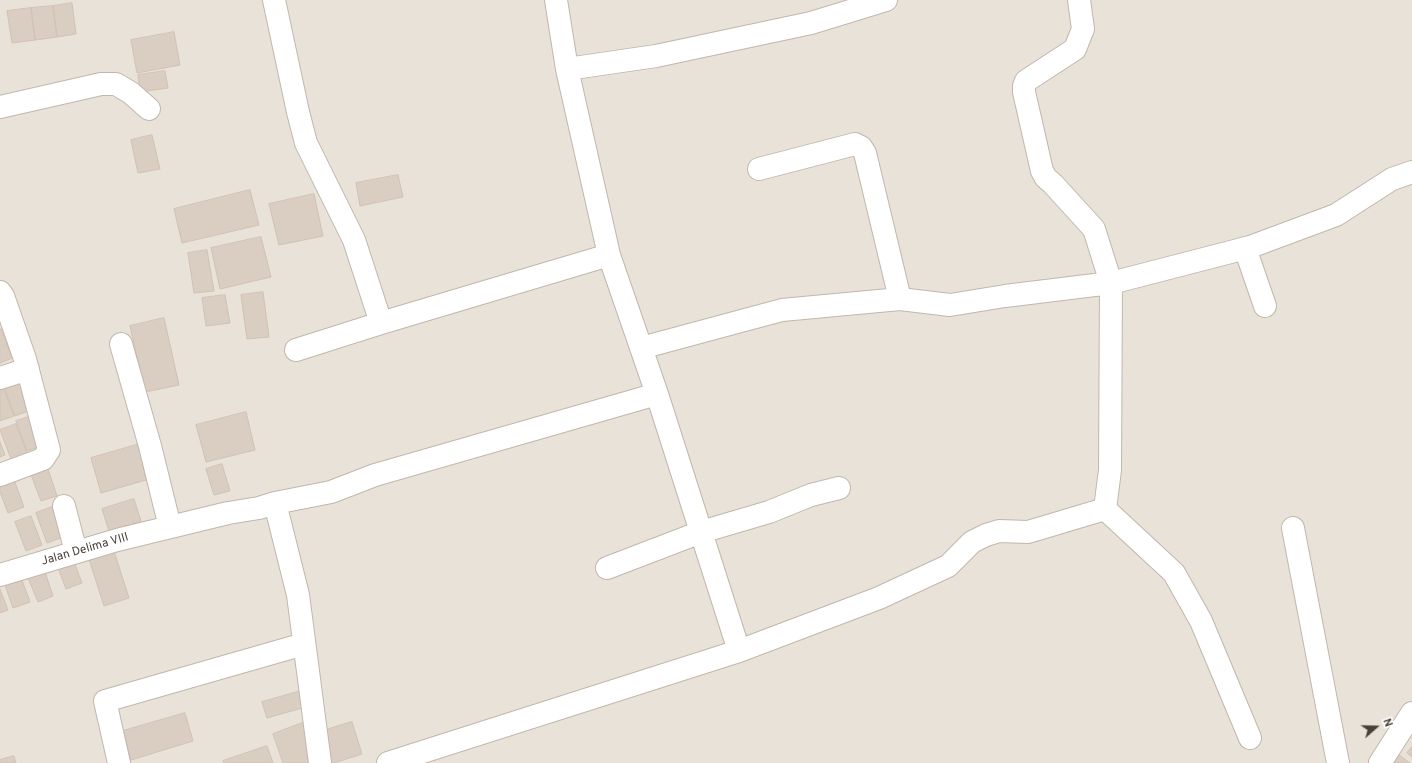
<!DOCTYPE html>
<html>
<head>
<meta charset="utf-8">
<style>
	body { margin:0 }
	#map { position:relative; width:1412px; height:763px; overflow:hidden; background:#f5f0ea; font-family:Overpass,sans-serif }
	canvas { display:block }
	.north { position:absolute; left:1356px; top:707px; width:40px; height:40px; -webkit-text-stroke:3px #fff; paint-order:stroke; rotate:70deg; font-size:11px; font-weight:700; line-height:16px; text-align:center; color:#4a4038 }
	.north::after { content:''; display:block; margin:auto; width:14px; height:18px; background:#4a4038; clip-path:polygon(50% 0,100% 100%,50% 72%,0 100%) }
</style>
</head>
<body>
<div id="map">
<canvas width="1412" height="763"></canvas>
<div class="north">N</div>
</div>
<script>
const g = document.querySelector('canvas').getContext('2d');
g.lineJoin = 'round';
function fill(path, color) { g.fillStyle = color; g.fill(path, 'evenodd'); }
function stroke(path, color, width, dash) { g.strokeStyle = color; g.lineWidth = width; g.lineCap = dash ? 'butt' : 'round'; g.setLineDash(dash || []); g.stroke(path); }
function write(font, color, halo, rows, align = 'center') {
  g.font = font + ' Overpass,sans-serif'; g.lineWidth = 3.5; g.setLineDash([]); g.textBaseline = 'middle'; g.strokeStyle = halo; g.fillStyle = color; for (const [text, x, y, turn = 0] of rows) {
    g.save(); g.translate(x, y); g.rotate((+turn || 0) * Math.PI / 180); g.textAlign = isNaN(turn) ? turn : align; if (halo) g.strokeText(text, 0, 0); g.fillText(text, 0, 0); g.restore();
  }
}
fill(new Path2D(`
	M0,0H1412V763H0Z`), '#e9e2d8');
const building = new Path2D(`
	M72,3L76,34L57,37L53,6Z
	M53,6L57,37L35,40L31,8Z
	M31,8L35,40L12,43L7,11Z
	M174,32L180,65L137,73L131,40Z
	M165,71L168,88L140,92L138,75Z
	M152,135L160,169L138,173L131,140Z
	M398,175L403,197L360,206L356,183Z
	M250,190L259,225L182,243L174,209Z
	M314,194L323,236L279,245L269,204Z
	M261,237L271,277L220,289L211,248Z
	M207,250L214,291L194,293L188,253Z
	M263,292L269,337L247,339L241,295Z
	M225,295L230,323L206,326L202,298Z
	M164,318L179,385L145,392L130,326Z
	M0,329H1L12,358L0,363Z
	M20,381L31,410L15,416L4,387Z
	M3,386L14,416L0,421V387Z
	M246,412L255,450L206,462L196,425Z
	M32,416L43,445L27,451L16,421Z
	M16,424L27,453L11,459L0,430Z
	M0,442L5,455L0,457Z
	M143,443L153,478L101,493L91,458Z
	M222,464L230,491L214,495L206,469Z
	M47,466L57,496L41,501L30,472Z
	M13,477L24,507L8,513L0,492V482Z
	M134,499L141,521L109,531L102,509Z
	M52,507L63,537L47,543L36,513Z
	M31,516L42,545L26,551L15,522Z
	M113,548L129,598L104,606L88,556Z
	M71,554L82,583L66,589L55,560Z
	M43,566L53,596L38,602L26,573Z
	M19,572L30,602L13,608L3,579Z
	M0,589L8,610L0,613Z
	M305,690L309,706L267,718L262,702Z
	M185,713L193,741L131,760L123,731Z
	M305,722L319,763H283L273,734Z
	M352,722L362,754L334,763H329L319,732Z
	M267,746L273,763H224L223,761Z
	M1412,747V757L1407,753Z
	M1398,754L1410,763H1392Z
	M14,756L16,763H0V760Z`);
fill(building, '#dacec2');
stroke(building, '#d2c2b2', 1);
const minor = new Path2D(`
	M274,0L298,112L306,143L354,240L381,323
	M556,0L567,69L609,255L657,394L739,651
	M1079,0L1083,29L1075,49L1026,81L1024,86V92L1042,171L1046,178L1053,184L1094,229L1111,283L1110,470L1105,509
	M567,69L656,56L811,23L886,0
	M0,107L101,84H116L131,93L149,109
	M759,169L855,144L861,147L865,153L900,299
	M1245,248L1265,306
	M0,292L3,296L25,359L49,450L43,459L0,475
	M121,344L150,446L170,527
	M641,348L782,310L900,299L950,305L1005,296L1111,283L1250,247L1336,215L1392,179L1412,172
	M296,350L381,323L609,255
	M0,378L28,369
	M275,503L331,492L375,475L657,394
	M64,506L76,552
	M1105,509L1174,573L1201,621L1250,738
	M1293,528L1338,763
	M607,568L701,532L769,512L811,495L839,488
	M0,575L117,540L228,513L259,508L275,503L298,595L320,763
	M119,763L105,701L304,644
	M388,763L739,651L879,598L948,566L972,542L986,535L999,531L1028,532L1105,509
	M1380,763L1412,713`);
stroke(minor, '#c1b7ac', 24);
stroke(minor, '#fff', 22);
write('12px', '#4a4038', '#fff', [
	["Jalan Delima VIII",85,550,-16]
]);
</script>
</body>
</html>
